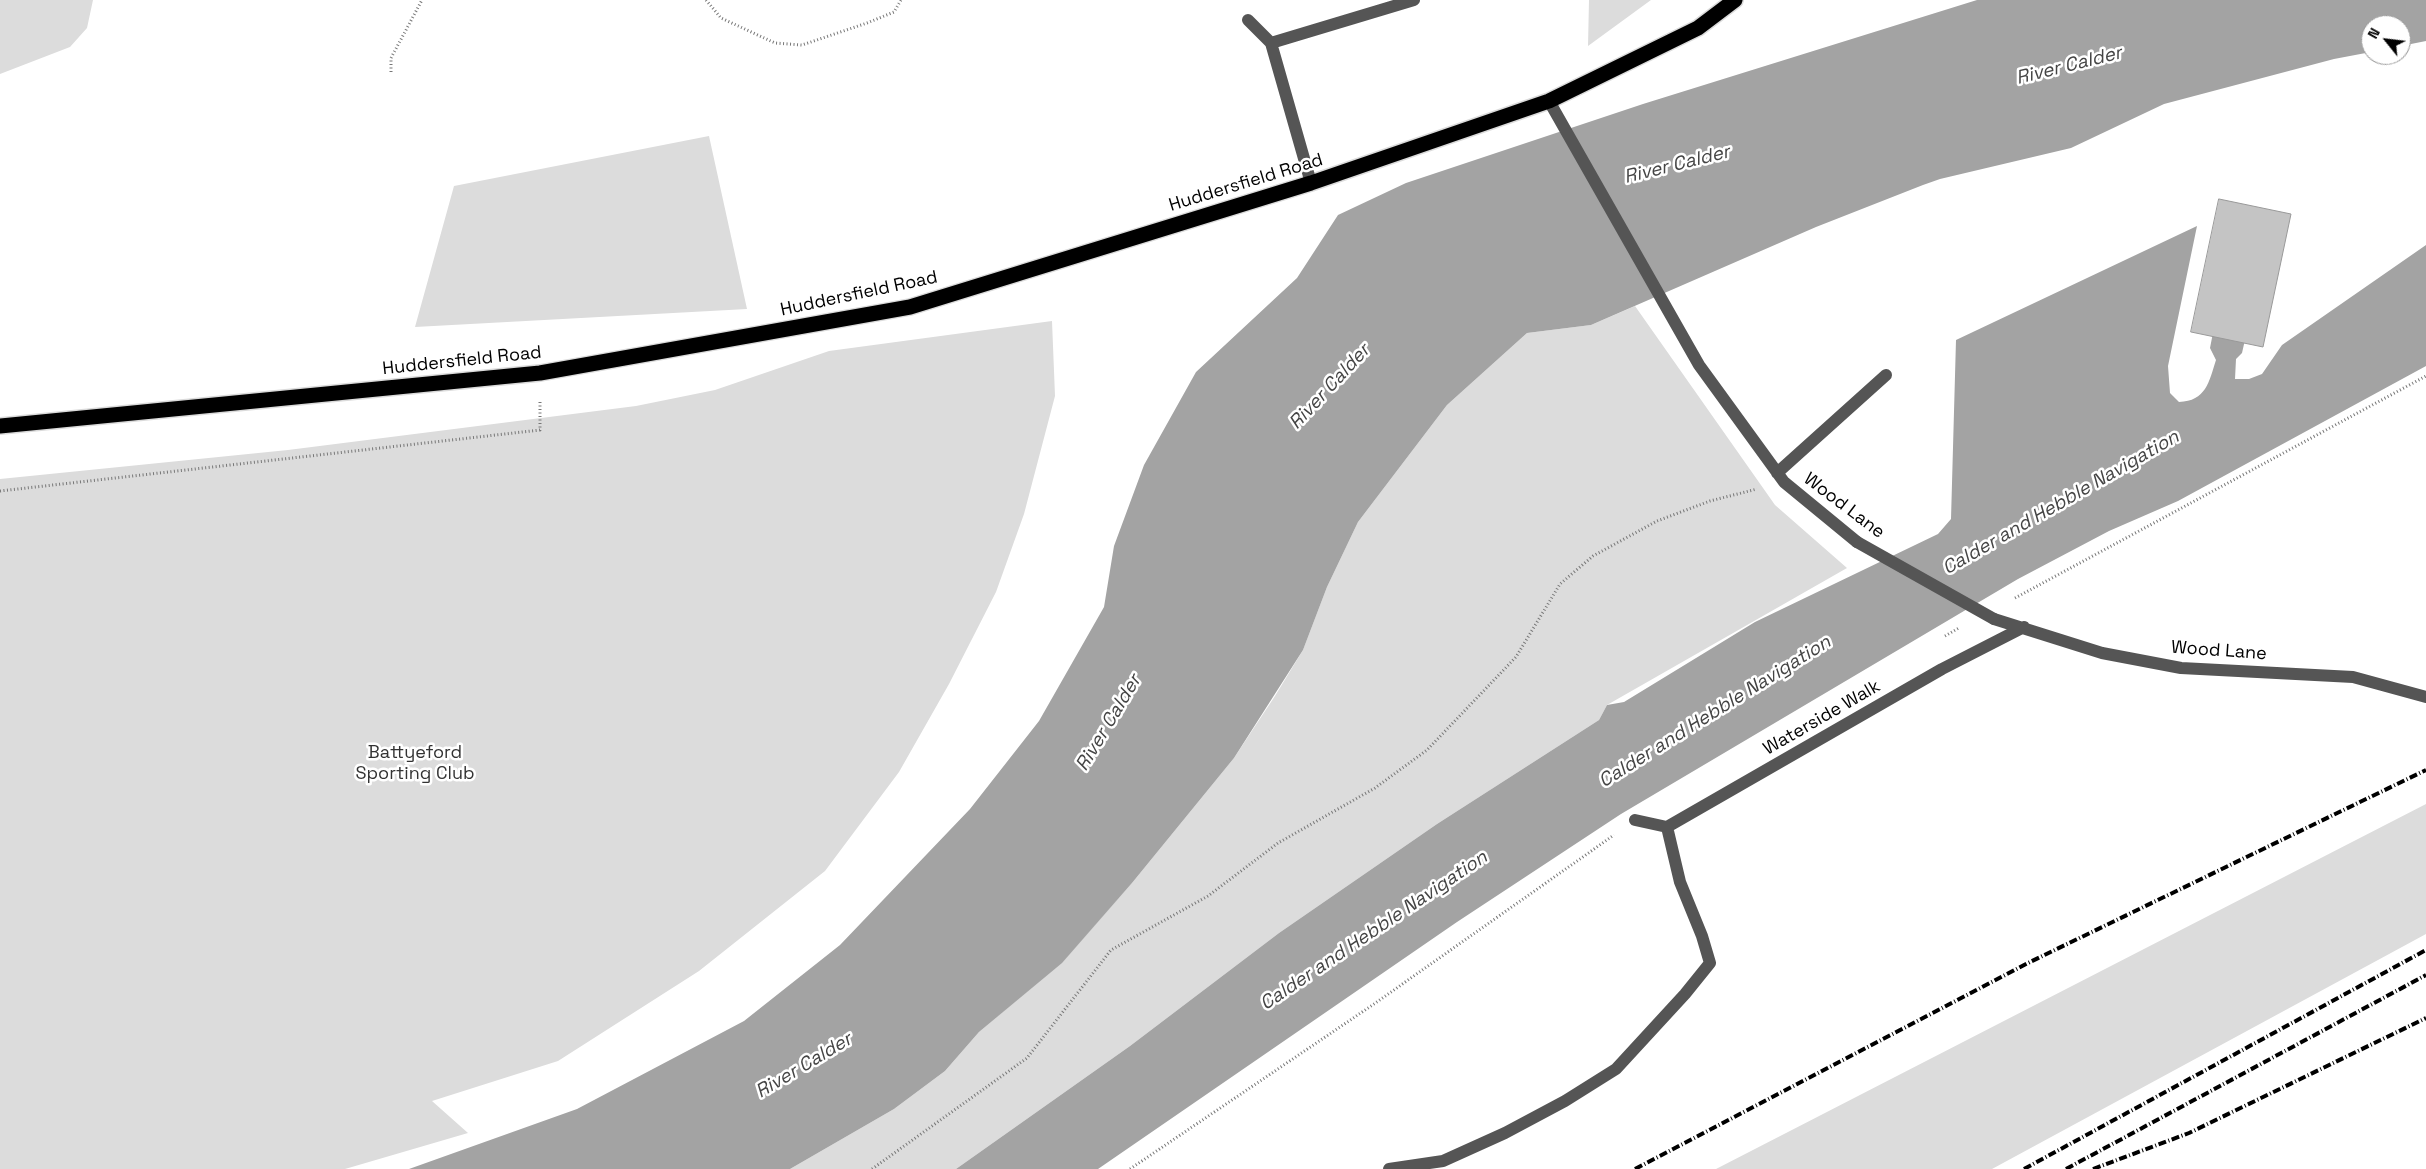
<!DOCTYPE html>
<html>
<head>
<meta charset="utf-8">
<style>
	body { margin:0 }
	#map { position:relative; width:2426px; height:1169px; overflow:hidden; background:#fff; font-family:"Space Grotesk",sans-serif }
	canvas { display:block }
	.north { position:absolute; left:2361px; top:15px; width:50px; height:50px; box-sizing:border-box; background:#fff; border:1px solid #999; border-radius:50%; rotate:299deg; font-size:14px; font-weight:700; line-height:20px; text-align:center; color:#000 }
	.north::after { content:''; display:block; margin:auto; width:18px; height:22px; background:#000; clip-path:polygon(50% 0,100% 100%,50% 72%,0 100%) }
</style>
</head>
<body>
<div id="map">
<canvas width="2426" height="1169"></canvas>
<div class="north">N</div>
</div>
<script>
const g = document.querySelector('canvas').getContext('2d');
g.lineJoin = 'round';
function fill(path, color) { g.fillStyle = color; g.fill(path, 'evenodd'); }
function stroke(path, color, width, dash) { g.strokeStyle = color; g.lineWidth = width; g.lineCap = dash ? 'butt' : 'round'; g.setLineDash(dash || []); g.stroke(path); }
function write(font, color, halo, rows, align = 'center') {
  g.font = font + ' "Space Grotesk",sans-serif'; g.lineWidth = 5; g.setLineDash([]); g.textBaseline = 'middle'; g.strokeStyle = halo; g.fillStyle = color; for (const [text, x, y, turn = 0] of rows) {
    g.save(); g.translate(x, y); g.rotate((+turn || 0) * Math.PI / 180); g.textAlign = isNaN(turn) ? turn : align; if (halo) g.strokeText(text, 0, 0); g.fillText(text, 0, 0); g.restore();
  }
}
fill(new Path2D(`
	M0,0H93L87,28L70,47L0,74Z
	M1589,0H1651L1588,46Z
	M709,136L747,309L415,327L454,186Z
	M1635,306L1775,505L1847,568L1607,705L1599,720L1437,824L1279,933L1130,1046L956,1169H790L894,1109L945,1071L979,1032L1062,962L1132,883L1234,758L1275,696L1303,650L1327,587L1358,522L1447,405L1527,333L1591,325Z
	M1052,321L1055,396L1024,514L996,592L949,684L899,772L825,871L699,971L558,1061L432,1101L468,1133L345,1169H0V479L288,450L636,406L715,390L829,351Z
	M2426,804V934L1992,1169H1716Z`), '#dcdcdc');
fill(new Path2D(`
	M1977,0H2426V41L2401,46V25H2371V52L2334,59L2164,104L2071,148L1940,179L1923,185L1816,227L1591,325L1527,333L1447,405L1358,522L1327,587L1303,650L1234,758L1132,883L1062,963L979,1032L945,1071L894,1109L790,1169H409L577,1109L744,1021L840,945L970,809L1039,721L1104,607L1114,546L1144,465L1196,372L1297,278L1338,215L1406,183L1643,104Z
	M2197,226L2168,366L2170,393L2179,402C2206,401 2209,382 2216,360L2210,348L2231,241L2269,233L2242,353L2236,359L2235,379H2249L2262,374L2282,345L2426,245V366L2178,501L2109,531L2018,579L1621,814L1457,922L1098,1169H956L1130,1046L1279,933L1437,824L1599,720L1607,705L1624,702L1755,622L1938,534L1951,519L1956,340Z`), '#a3a3a3');
const building = new Path2D(`
	M2219,199L2291,214L2263,347L2191,332Z`);
fill(building, '#c4c4c4');
stroke(building, '#999', 1);
const highway = new Path2D(`
	M0,426L540,373L910,307L1311,183L1549,101L1698,28L1735,0`);
stroke(highway, '#dbdbdb', 18);
stroke(new Path2D(`
	M706,0L721,18L775,43L802,45L867,23L894,12L901,0
	M391,72V58L422,0
	M0,491L540,430V401
	M2015,598L2426,376
	M1945,636L1959,628
	M872,1169L1027,1058L1111,950L1208,896L1278,843L1375,788L1427,750L1516,657L1560,584L1593,556L1657,521L1710,501L1757,489
	M1130,1169L1374,1004L1614,835`), '#777', 3, [1, 2.5]);
stroke(new Path2D(`
	M1248,20L1271,43
	M1549,101L1699,365L1784,482L1857,542
	M1311,183L1271,43L1414,0
	M1777,473L1886,375
	M1994,619L2102,653L2181,668L2353,677L2426,697
	M1635,820L1667,827L1942,669L2024,627
	M1389,1169L1443,1161L1505,1133L1565,1101L1616,1069L1685,994L1710,963L1702,936L1680,882L1667,827`), '#555', 12);
stroke(highway, '#000', 15);
stroke(new Path2D(`
	M1635,1169L2028,963L2426,770
	M2024,1169L2426,950
	M2066,1169L2426,975
	M2093,1169L2189,1133L2426,1018`), '#000', 4, [8, 2.5, 1, 2.5]);
stroke(new Path2D(`
	M1857,542L1994,619`), '#555', 12);
write('18px', '#000', '#fff', [
	["Huddersfield Road",1246,183,-17],
	["Huddersfield Road",859,294,-12],
	["Huddersfield Road",462,361,-6],
	["Wood Lane",1844,506,37],
	["Wood Lane",2219,651,4],
	["Waterside Walk",1822,718,-30]
]);
write('18px', '#333', '#fff', [
	["Battyeford",415,753],
	["Sporting Club",415,774]
]);
write('italic 19px', '#444', '#fff', [
	["River Calder",2069,66,-14],
	["River Calder",1677,165,-14],
	["River Calder",1330,387,-47],
	["Calder and Hebble Navigation",2061,503,-30],
	["Calder and Hebble Navigation",1715,712,-32],
	["River Calder",1109,723,-59],
	["Calder and Hebble Navigation",1374,931,-34],
	["River Calder",804,1066,-31]
]);
</script>
</body>
</html>
